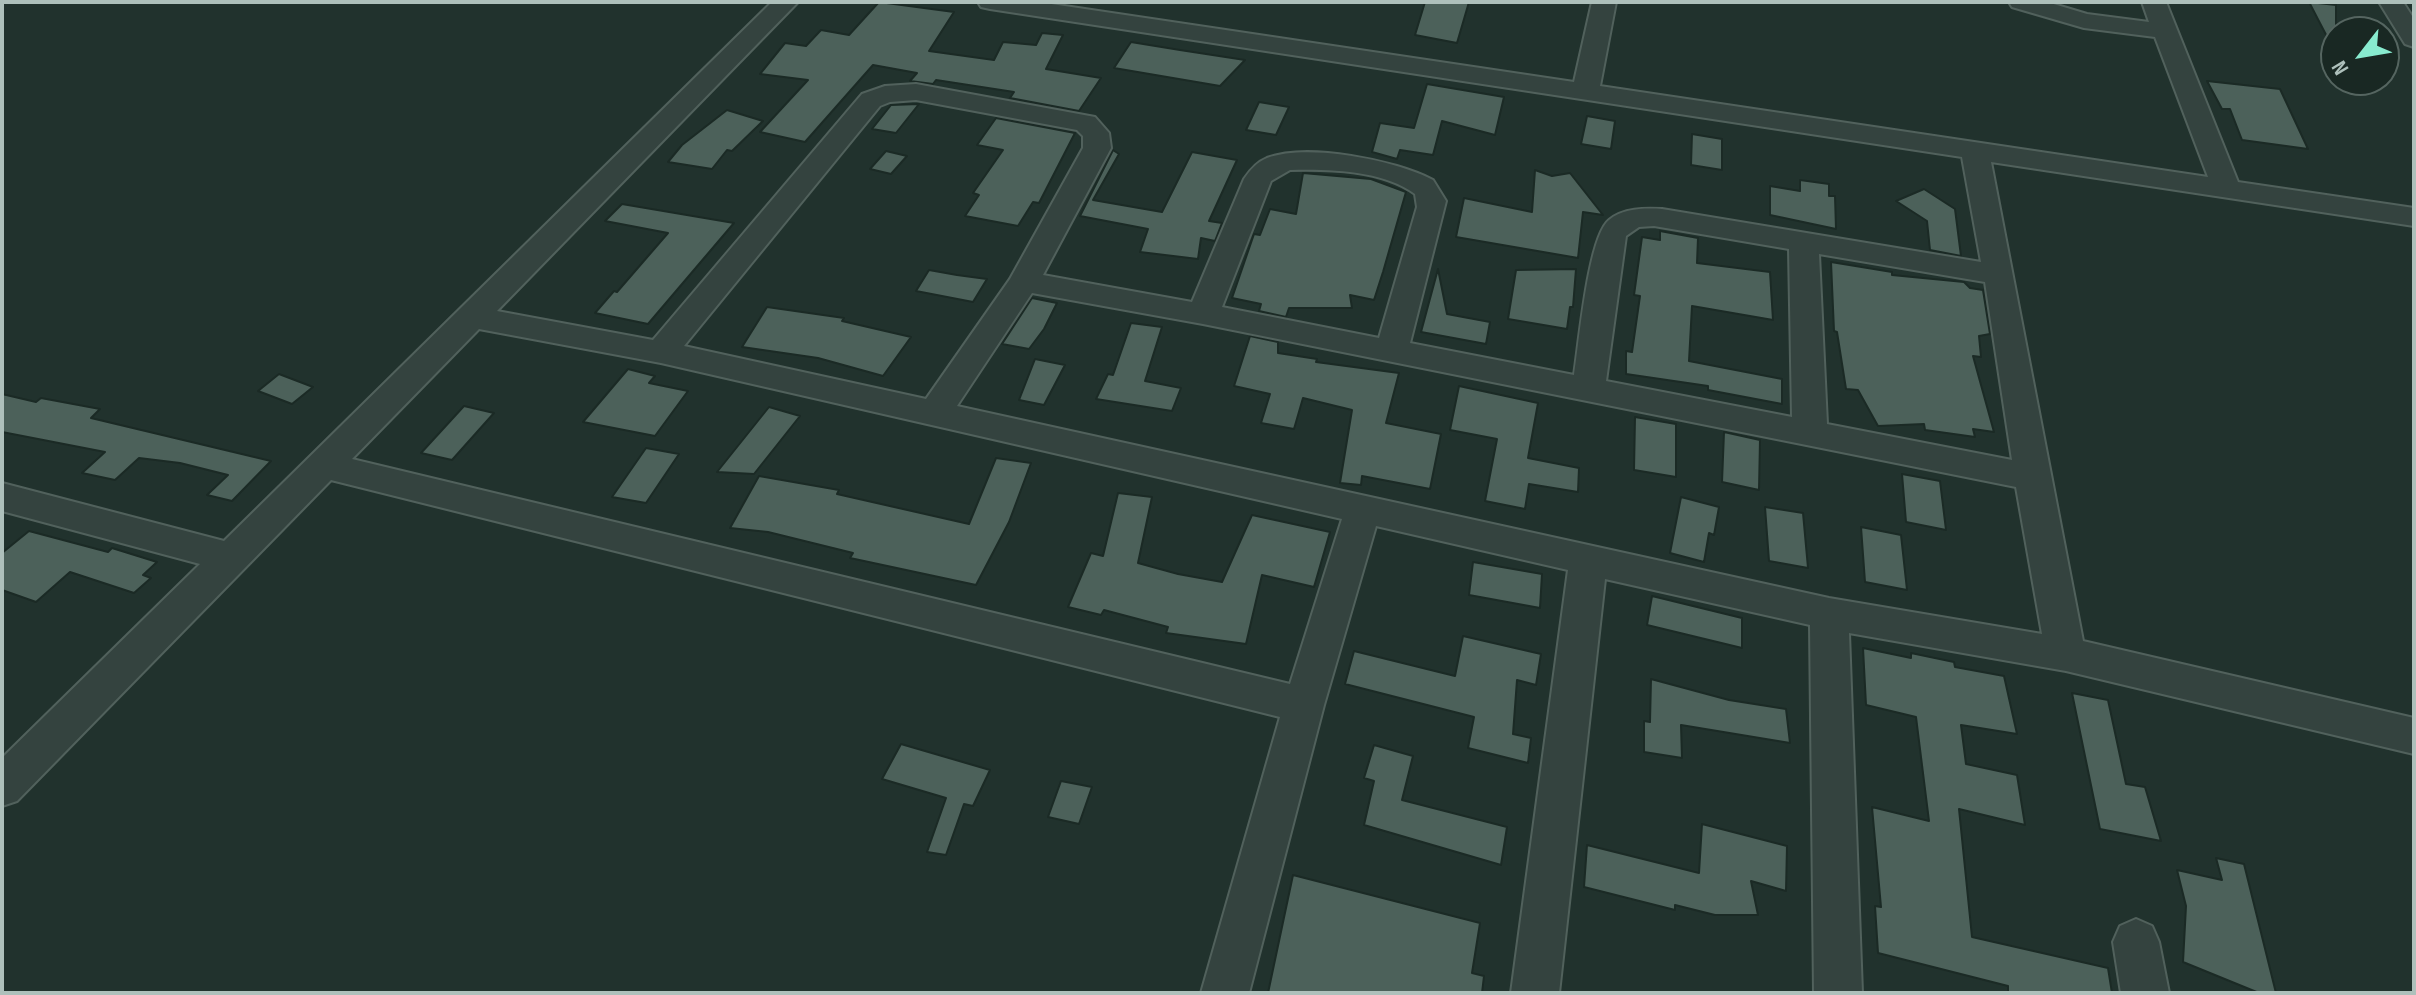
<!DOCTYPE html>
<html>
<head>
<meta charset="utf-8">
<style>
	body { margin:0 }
	#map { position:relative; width:2416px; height:995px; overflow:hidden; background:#21322d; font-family:"Sofia Sans Condensed",sans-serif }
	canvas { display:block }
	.frame { position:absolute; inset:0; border:4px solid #aec0bb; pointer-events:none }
	.north { position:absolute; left:2320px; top:16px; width:80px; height:80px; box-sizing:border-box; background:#192823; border:2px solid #556560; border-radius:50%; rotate:239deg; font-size:22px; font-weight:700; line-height:32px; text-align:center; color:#aec0bb }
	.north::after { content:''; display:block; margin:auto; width:28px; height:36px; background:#88ebcf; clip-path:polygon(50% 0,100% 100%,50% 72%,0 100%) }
</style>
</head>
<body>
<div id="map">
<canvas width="2416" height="995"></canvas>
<div class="frame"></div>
<div class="north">N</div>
</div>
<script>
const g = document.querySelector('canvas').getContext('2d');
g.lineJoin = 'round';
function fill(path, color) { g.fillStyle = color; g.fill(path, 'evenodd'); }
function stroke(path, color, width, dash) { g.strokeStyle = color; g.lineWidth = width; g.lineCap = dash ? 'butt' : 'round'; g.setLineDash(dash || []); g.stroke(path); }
const building = new Path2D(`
	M879,2L954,12L929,51L994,60L1003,42L1036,45L1042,33L1063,35L1046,69L1101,78L1079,111L1010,98L1014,92L936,80L933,84L910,81L917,73L873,65L805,142L760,132L808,80L760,74L785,43L806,46L821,30L849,35Z
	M1425,2H1469L1457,43L1415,35Z
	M2309,2L2336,5V54Z
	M1131,42L1180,50L1245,60L1220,86L1114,68Z
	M2207,81L2280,89L2308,149L2242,140L2230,109H2222Z
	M1427,84L1504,97L1495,135L1442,121L1433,155L1400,150L1397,159L1372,152L1380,123L1414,128Z
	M1259,102L1289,107L1276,135L1246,130Z
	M919,104L896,133L872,129L891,105Z
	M727,110L763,121L732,151L727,150L712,169L668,162L682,145Z
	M1587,116L1615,121L1611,149L1581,144Z
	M996,118L1075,133L1039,203L1033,202L1018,226L965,216L979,195L973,193L1003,150L977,145Z
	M1692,134L1722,139V170L1691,165Z
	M1113,150L1119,154L1093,200L1162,212L1192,152L1237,160L1209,221L1222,223L1215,241L1201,238L1198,259L1140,252L1148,229L1080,216Z
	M886,151L907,156L891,174L870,169Z
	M1535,170L1552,176L1570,173L1603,215L1583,212L1578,258L1456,237L1464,198L1532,212Z
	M1303,173L1371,179L1406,192L1383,272L1374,300L1350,295L1352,308H1289L1286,317L1259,311L1261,304L1232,298L1254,234L1260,235L1270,209L1296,214Z
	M1800,180L1829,184V196H1835L1836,229L1770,215V186L1800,191Z
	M1924,189L1955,209L1961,256L1930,250L1927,221L1896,201Z
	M622,204L734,223L648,324L595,313L614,291L617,292L668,233L605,221Z
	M1660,231L1698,238L1697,263L1770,272L1773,320L1692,306L1689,361L1782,379V404L1708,390V386L1626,374V351L1632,352L1640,296L1634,295L1642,237L1660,240Z
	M1831,262L1892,272V275L1964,282L1970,288L1983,290L1990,334L1979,336L1981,357L1973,356L1994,432L1973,429L1975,437L1925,430L1924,424L1878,426L1858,390L1846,389L1837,332L1834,331Z
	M1438,269L1447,314L1490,322L1486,344L1421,332Z
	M1576,269L1573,307H1570L1567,329L1508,319L1516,270Z
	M929,270L957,275L987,279L973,302L916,291Z
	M1032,298L1057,303L1044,329L1029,349L1002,344Z
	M767,307L844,318L842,321L911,337L883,376L818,358L742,347Z
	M1131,323L1162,327L1145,381L1181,388L1172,411L1096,399L1108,374L1113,375Z
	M1250,336L1278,342V353L1317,359L1316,362L1399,373L1386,423L1441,434L1430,489L1362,476L1361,485L1340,483L1352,410L1303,398L1294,429L1261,423L1270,394L1234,386Z
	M1035,359L1065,365L1044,405L1019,400Z
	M628,369L655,376L649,383L688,391L655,436L583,422Z
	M279,374L313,387L292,404L258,391Z
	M1459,386L1538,403L1528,458L1579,468L1578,492L1529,484L1525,509L1485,501L1497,439L1450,430Z
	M2,394L36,402L41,398L100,409L91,418L271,461L232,501L207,495L228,475L180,463L139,458L115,480L82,473L105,452L2,432Z
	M464,406L494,413L452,460L421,453Z
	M769,407L800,416L754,474L717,472Z
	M1635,417L1676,424V477L1634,470Z
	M1724,432L1760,440L1759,490L1722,482Z
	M646,448L679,454L646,503L612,497Z
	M996,458L1031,463L1009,522L976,585L850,558L853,553L768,532L730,528L759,476L839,490L837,494L969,524Z
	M1902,474L1940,481L1946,530L1906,522Z
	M1118,493L1152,497L1138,563L1178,574L1222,582L1252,515L1330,532L1314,587L1262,575L1246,644L1166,633L1168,627L1104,610L1101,615L1068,607L1091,553L1103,556Z
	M1681,497L1719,507L1714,535L1709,533L1704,562L1670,553Z
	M1765,507L1803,513L1808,568L1769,561Z
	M1861,527L1901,535L1907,590L1865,582Z
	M29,531L108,552L112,548L157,562L143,575L151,578L134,593L70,572L36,602L2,590V553Z
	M1473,562L1542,574L1540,608L1469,595Z
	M1652,596L1742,618V648L1647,625Z
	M1463,636L1541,654L1536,685L1517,680L1513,734L1531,738L1528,763L1468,748L1474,717L1345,684L1354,651L1455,676Z
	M1863,648L1911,658V653L1954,662L1955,667L2004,676L2017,734L1961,725L1966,764L2017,775L2025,825L1959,809L1972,937L2108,968L2112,993H2008V986L1878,953L1875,906L1881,907L1872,807L1929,821L1916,717L1866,705Z
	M1651,679L1729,700L1786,709L1790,743L1681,725L1682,758L1644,752V721L1650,722Z
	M2072,693L2108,700L2126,784L2145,787L2161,841L2100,829Z
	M901,744L990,770L973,806L964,804L946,855L927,852L946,798L882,779Z
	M1374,745L1413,756L1402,800L1507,827L1501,865L1364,825L1374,781L1364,778Z
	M1061,781L1092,787L1079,824L1048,817Z
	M1702,824L1787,846L1786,891L1751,881L1758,915H1715L1675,905V910L1584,887L1587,845L1699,873Z
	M2216,858L2244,864L2276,993H2259L2183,962L2186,906L2177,870L2222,880Z
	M1293,875L1480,923L1472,973L1484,976L1482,993H1268Z`);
fill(building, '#4c615a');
stroke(building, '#1b2a25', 2);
const minor = new Path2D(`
	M772,2H798L497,311L653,340L862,94L885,86L916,84L1095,117L1109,133L1111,148L1043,275L1192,302L1244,179C1250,170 1257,162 1267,158C1308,143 1395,160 1433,180L1446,201L1410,343L1574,375C1579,344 1588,237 1609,220C1623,208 1645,208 1662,209L1981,262L1962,157L990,9L981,7L978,2H1038L1574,82L1592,2H1616L1600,86L2208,177L2155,37L2084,28L2012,7L2009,2H2047L2087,14L2149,22L2142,2H2166L2238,182L2414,208V226L1991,162L2083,641L2414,718V754L2066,671L1849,633L1862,993H1814L1810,625L1605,579L1559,993H1511L1568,570L1376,526L1324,705L1249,993H1201L1280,717L331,480L17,801L2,806V758L200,564L2,511V483L224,541ZM916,100L1077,130L1083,136V148L1010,279L926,399L684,346L880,106L890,102ZM1290,170C1329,169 1382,170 1415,194L1417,207L1379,338L1222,307L1271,181ZM1654,226L1789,249L1792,417L1606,381L1626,236L1639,227ZM1819,254L1985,282L2012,460L1827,424ZM1032,293L1203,324L2016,487L2042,634L1829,598L957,406ZM479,329L661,363L1342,519L1290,684L352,459Z
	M2379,2H2403L2414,19V47L2405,44Z
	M2136,919L2152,926L2159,942L2169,993H2121L2113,942L2120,926Z`);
stroke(minor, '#51615c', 4);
fill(minor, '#34433f');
</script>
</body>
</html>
